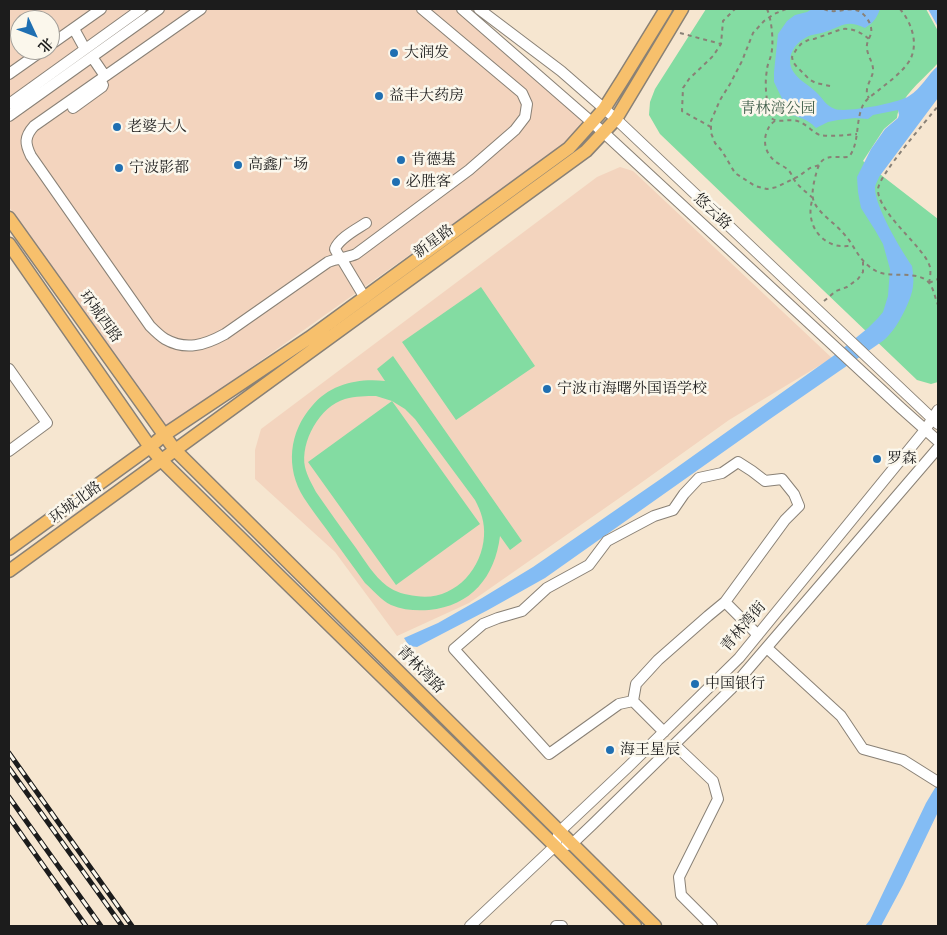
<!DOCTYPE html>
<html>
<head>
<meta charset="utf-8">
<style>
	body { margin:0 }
	#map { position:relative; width:947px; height:935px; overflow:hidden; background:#f6e6d0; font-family:Alegreya,"Noto Serif SC",serif }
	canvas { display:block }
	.frame { position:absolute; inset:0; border:10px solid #1c1c1c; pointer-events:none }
	.north { position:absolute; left:10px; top:10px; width:50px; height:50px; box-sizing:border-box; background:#fbf7ec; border:1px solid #a29f99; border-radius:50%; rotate:133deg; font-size:14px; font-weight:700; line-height:20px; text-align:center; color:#1c1c1c }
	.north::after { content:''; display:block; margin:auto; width:18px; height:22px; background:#1f6fb2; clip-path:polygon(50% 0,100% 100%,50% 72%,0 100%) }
</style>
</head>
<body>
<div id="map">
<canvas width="947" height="935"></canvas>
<div class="frame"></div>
<div class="north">北</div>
</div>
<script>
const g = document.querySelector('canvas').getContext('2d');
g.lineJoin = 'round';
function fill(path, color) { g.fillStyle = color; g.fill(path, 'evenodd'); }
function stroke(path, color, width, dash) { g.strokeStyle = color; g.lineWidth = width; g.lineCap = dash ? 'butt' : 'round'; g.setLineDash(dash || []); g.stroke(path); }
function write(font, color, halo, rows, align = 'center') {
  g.font = font + ' Alegreya,"Noto Serif SC",serif'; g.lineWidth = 5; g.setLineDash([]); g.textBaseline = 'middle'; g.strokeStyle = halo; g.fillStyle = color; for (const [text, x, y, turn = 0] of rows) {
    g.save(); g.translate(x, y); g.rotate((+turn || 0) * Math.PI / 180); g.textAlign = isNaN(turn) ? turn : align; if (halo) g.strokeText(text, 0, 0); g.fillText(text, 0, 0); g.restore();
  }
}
fill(new Path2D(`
	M9,9H456L583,121L564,145L166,428L9,207ZM20,20H50V50H20Z
	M620,167L633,171L832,358L729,420L638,485L469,603L397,636L335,552L255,479V450L261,429L597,177Z`), '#f3d4be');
fill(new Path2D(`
	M706,9H926L938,31V63C925,78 899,97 897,118L884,129L863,161L938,219V382L931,384L917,380L660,134L649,115L650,102L655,89Z
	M481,287L535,366L456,420L402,342Z
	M393,356L522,541L510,550L500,536C495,577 471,606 429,610C416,611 403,610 391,605C381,600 373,590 365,583C352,565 339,547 327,530C319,519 311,509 304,498C285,468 289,432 312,406C330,384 358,378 385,381L377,369ZM376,396L392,401L308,462L396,585L480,524L392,401L405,409L415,419L475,500C481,511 485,523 484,536C482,571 452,602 416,596C406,595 395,592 387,586C374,576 365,561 356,548C342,529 329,511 316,492C312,484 307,476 305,467C300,442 320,406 345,399C356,396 366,396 376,396Z`), '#83dca2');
fill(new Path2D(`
	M812,9H880C877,18 873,23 865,28C846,19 843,26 825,32C819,34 812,34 807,37C793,44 784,60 795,74C801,82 811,86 818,94C824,100 825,105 835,109C846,113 899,103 909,96C921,89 928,74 938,66V98L879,177C878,180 875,185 875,188C875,207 901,250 912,266C913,273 914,279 913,286C912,299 898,326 889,335C886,339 881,342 877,345L770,419L545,578L488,610L417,647L409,646L404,638L438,623L482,598L533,567L662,478L836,354L868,328L878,318L883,312L888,296L890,269L883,244L875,230L861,208L858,192L857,177L871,149L885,129L898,118L899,115L898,110L873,115L868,119L855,118L838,120L828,122L816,128C811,123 807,120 801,118C796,116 793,116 789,113L774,82V72L778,34L787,21L795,15L807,12Z
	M928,9H938V27Z
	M938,783V812L903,885L881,926H865L870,920L926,803Z`), '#83bcf4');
const minor = new Path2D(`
	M201,9L34,126C24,137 25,144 31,156L150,326C155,331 160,336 165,339C186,351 205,345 225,334L328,262C338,258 347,258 356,254L469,170L515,130L525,117L527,104L522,93L422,9
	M462,9L603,132L901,408L938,441
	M479,9L561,71L616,119L938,424
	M74,29L85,49
	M50,45L101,9
	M92,57L105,76
	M9,74L43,50
	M9,104L141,9
	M73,108L102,87L103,85L100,80
	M9,116L159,9
	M340,258L335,249C339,238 357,229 366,223
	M341,258L365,298
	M9,369L47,423L9,451
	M767,648L841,716L863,749L903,760L938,782
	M633,701L636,684L658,660L708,616L725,602
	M664,732L633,701L619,704L549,754L454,649L483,624L498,618L522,611L547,588L589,565L607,541L654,516L673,510L684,494L699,478L722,473L738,462L752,471L765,481L782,479L794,494L799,506L785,520L725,602L758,635
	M675,745L713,781L718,799L679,877L681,895L712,926
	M566,845L572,844L593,824L731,689L938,448
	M470,926L555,846L559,832L628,767L739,658L925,430L938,410
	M556,926H562`);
const major = new Path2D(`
	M9,218L175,450L655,926
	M9,244L150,447L162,461L555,846L635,926
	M9,549L150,447L164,435L309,338L569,148L604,109L623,79L666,9
	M9,571L586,151L616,119L682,9`);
stroke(minor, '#898176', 12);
stroke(major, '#898176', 15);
stroke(new Path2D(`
	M767,9C772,20 774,44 771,55C770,60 767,65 767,70C764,85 767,103 770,117C778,125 789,117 800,122C807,125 815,134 820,135C831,137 846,135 857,134
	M786,9L774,14L764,21L753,33L742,61L730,84L720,100L711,121V133L715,143L722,151L735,173L755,186L767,189L777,187L799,176L810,168L819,165
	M824,9C836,15 847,6 859,11C866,15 873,25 871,34C869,39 866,43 867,49C868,57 874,64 873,72C871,81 863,90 869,98
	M900,9C912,23 920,46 908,63C901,73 890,81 880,89C874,94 866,99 863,105C855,122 860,142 849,157C832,158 821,152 816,174C814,182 810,196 815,204C821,215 836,224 844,234C856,247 858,261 876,271C891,279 919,269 930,284C934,290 935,298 938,305
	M680,33L721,44
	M830,86L816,83L810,80L797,67L793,62L792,57L796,50L801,44L810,39H814L842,29C852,28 861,32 869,39
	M775,121C770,124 768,128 766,134C763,145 767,155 776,162C780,165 786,167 789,171C791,173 792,176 793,178C798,186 806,192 813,198C806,216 814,237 832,244C839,247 845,246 852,246
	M711,127L682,111L683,88L689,79L713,56L721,44L723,21L735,9
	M929,283C930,278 931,272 930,267C928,260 923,254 918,248C907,234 877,207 878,189C879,175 927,120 938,106
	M929,283L938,279
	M824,301L836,291L847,287L858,279L863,272V262`), '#898176', 2, [4, 4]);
stroke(minor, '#fff', 10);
stroke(major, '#f7c06c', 12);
const rail = new Path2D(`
	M9,753L132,926
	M9,768L122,926
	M9,797L101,926
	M9,817L86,926`);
stroke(rail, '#1c1c1c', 5);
stroke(rail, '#fbf7ec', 3, [9]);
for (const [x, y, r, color] of [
	[394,53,5,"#1f6fb2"],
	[379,96,5,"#1f6fb2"],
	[117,127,5,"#1f6fb2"],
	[401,160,5,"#1f6fb2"],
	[238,165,5,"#1f6fb2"],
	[119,168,5,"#1f6fb2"],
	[396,182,5,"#1f6fb2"],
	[547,389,5,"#1f6fb2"],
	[877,459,5,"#1f6fb2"],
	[695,684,5,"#1f6fb2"],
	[610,750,5,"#1f6fb2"]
]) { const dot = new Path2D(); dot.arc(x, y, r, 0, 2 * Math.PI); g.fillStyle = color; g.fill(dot); stroke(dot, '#fbf7ec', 2); }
write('15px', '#1c1c1c', '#fbf7ec', [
	["大润发",404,53],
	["益丰大药房",389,96],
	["老婆大人",127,127],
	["肯德基",411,160],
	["高鑫广场",248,165],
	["宁波影都",129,168],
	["必胜客",406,182],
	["宁波市海曙外国语学校",557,389],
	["罗森",887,459],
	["中国银行",705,684],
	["海王星辰",620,750]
], 'left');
write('15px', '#405f4b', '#fbf7ec', [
	["青林湾公园",778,109]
]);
write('15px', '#1c1c1c', '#fbf7ec', [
	["悠云路",712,212,43],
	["新星路",434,242,-36],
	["环城西路",100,317,54],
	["环城北路",76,503,-36],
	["青林湾街",744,627,-50],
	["青林湾路",420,670,45]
]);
</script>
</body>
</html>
